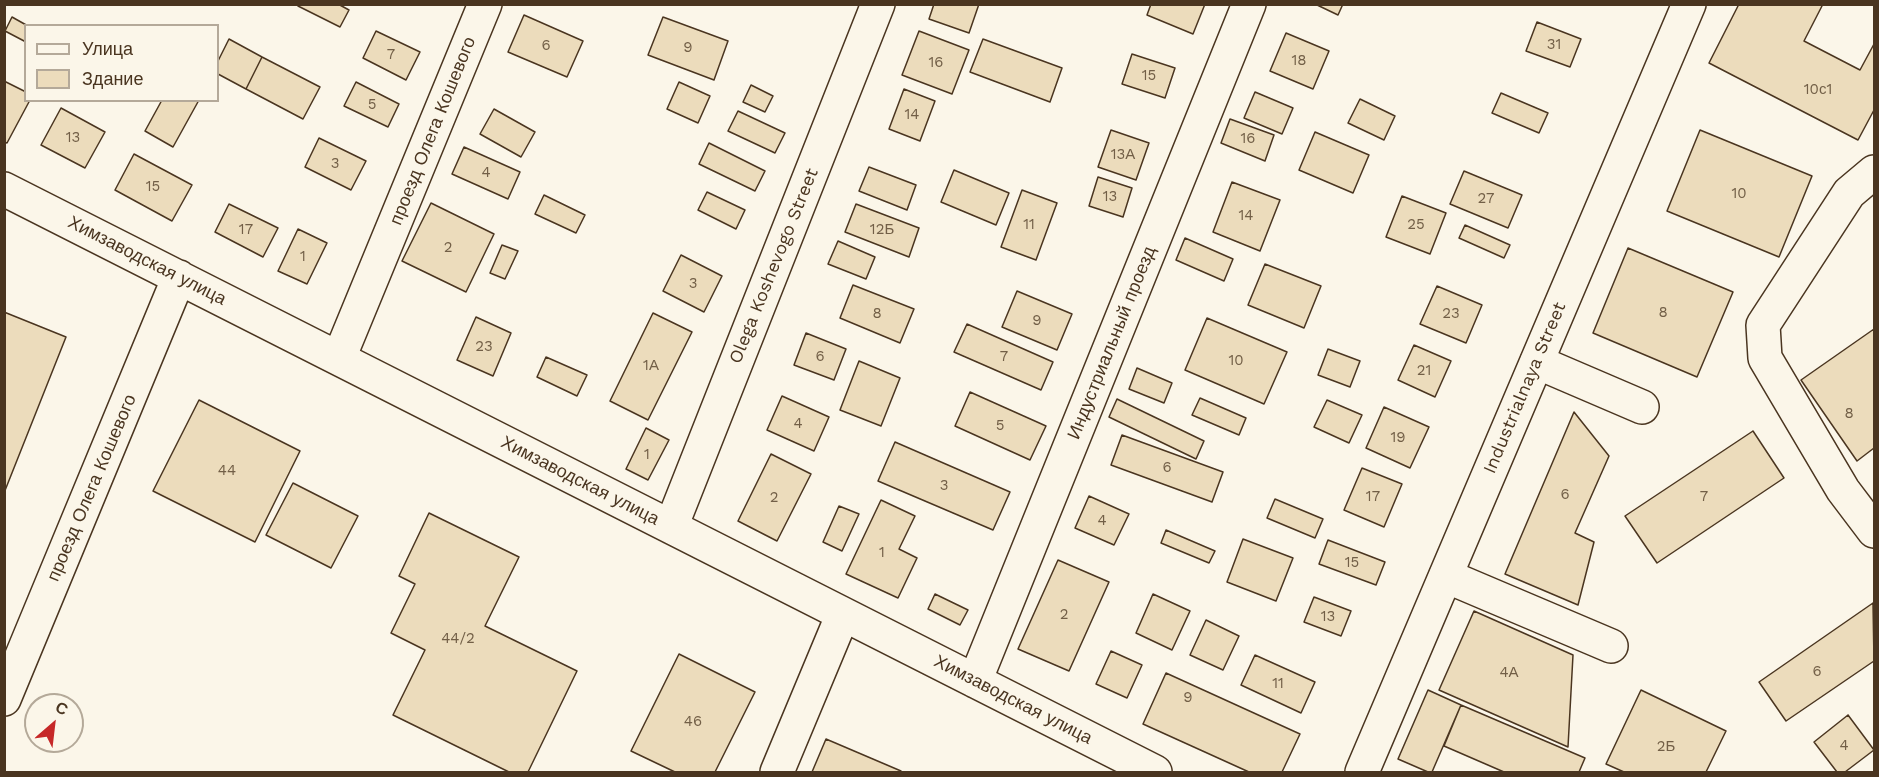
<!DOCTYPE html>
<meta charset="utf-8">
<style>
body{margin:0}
#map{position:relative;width:1879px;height:777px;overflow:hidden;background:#fbf6e9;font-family:"Work Sans",sans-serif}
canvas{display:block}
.frame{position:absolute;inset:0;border:6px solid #4a3520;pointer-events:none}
.legend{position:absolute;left:24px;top:24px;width:195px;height:78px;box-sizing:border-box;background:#fbf6e9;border:2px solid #b4a999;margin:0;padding:8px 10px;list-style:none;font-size:18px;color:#4a3520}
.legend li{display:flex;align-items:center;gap:12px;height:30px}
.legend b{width:30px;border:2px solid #b4a999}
.north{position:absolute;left:24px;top:693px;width:60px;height:60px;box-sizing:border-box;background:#fbf6e9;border:2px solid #b4a999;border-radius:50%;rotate:28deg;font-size:16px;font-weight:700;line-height:24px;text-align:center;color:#4a3520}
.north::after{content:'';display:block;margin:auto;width:21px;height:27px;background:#c62828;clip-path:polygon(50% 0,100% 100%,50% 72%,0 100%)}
</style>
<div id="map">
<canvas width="1879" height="777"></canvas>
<div class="frame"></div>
<ul class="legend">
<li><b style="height:8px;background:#fbf6e9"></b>Улица</li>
<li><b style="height:16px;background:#ecdcbc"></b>Здание</li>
</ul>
<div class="north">С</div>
</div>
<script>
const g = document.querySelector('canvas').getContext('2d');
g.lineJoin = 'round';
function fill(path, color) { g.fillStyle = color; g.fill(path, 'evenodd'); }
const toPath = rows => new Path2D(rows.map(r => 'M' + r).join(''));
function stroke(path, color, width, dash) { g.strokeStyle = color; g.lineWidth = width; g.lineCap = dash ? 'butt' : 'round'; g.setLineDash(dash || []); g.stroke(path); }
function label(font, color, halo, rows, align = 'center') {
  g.font = font + ' "Work Sans",sans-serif'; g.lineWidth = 4.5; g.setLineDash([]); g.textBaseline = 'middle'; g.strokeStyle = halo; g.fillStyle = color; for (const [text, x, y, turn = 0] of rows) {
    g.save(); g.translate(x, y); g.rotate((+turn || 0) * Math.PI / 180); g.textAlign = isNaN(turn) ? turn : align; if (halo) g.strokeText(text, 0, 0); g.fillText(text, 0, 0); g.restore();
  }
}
const building = toPath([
 [298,4,338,4,349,10,340,27,298,6,298,4],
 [934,4,979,4,969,33,929,19,934,4],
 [1151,4,1205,4,1193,34,1147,15,1151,4],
 [1315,4,1343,4,1338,15,1315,4],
 [1739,4,1823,4,1804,41,1860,70,1874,44,1874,110,1858,140,1709,63,1739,4],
 [524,15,583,41,567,77,508,52,524,15],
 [12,17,28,26,26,26,26,42,5,31,12,17],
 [663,17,728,41,714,80,648,55,663,17],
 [1537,22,1581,39,1570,67,1526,51,1537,22],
 [376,31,420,52,406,80,363,58,376,31],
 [919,31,969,50,952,94,902,75,919,31],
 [1286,33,1329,51,1313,89,1270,71,1286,33],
 [229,39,262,57,246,89,218,74,218,61,229,39],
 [983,39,1062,68,1050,102,970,72,983,39],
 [1132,54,1175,68,1165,98,1122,84,1132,54],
 [262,57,320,87,303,119,246,89,262,57],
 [4,81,26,92,26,100,30,100,7,143,4,142,4,81],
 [356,82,399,104,388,127,344,106,356,82],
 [679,82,710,96,698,123,667,109,679,82],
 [751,85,773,96,765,112,743,102,751,85],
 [904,89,935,101,920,141,889,129,904,89],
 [1255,92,1293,108,1282,134,1244,118,1255,92],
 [1501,93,1548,113,1539,133,1492,113,1501,93],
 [1360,99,1395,116,1384,140,1348,123,1360,99],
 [162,100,199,100,173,147,145,131,162,100],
 [61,108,105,132,85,168,41,145,61,108],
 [494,109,535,132,521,157,480,134,494,109],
 [738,111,785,133,775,153,728,131,738,111],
 [1230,119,1274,135,1265,161,1221,143,1230,119],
 [1111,130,1149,143,1136,180,1098,167,1111,130],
 [1700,130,1812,176,1779,257,1667,211,1700,130],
 [1315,132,1369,155,1353,193,1299,170,1315,132],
 [319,138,366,161,351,190,305,167,319,138],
 [709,143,765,171,755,191,699,164,709,143],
 [464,147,520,172,508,199,452,174,464,147],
 [134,154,192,185,172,221,115,190,134,154],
 [869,167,916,185,907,210,859,191,869,167],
 [954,170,1009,193,996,225,941,202,954,170],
 [1464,171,1522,195,1508,228,1450,204,1464,171],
 [1098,177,1132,188,1123,217,1089,206,1098,177],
 [1232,182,1280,200,1260,251,1213,232,1232,182],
 [1022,190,1057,203,1036,260,1001,247,1022,190],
 [707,192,745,210,736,229,698,210,707,192],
 [544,195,585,215,576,233,535,214,544,195],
 [1402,196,1446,213,1430,254,1386,237,1402,196],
 [431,203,494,234,466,292,402,261,431,203],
 [229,204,278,228,263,257,215,232,229,204],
 [856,204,919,228,909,257,845,232,856,204],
 [1465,225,1510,245,1504,258,1459,238,1465,225],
 [298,229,327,243,307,284,278,271,298,229],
 [1185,238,1233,259,1224,281,1176,260,1185,238],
 [838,241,875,257,866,279,828,264,838,241],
 [502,245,518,251,505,279,490,273,502,245],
 [1628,248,1733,292,1697,377,1593,333,1628,248],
 [681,255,722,276,704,312,663,291,681,255],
 [1265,264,1321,286,1304,328,1248,305,1265,264],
 [853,285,914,309,900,343,840,318,853,285],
 [1437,286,1482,305,1466,343,1420,324,1437,286],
 [1017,291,1072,314,1057,350,1002,327,1017,291],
 [4,312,66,337,4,493,4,312],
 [653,313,692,332,648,420,610,401,653,313],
 [476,317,511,333,493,376,457,360,476,317],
 [1207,318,1287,352,1264,404,1185,370,1207,318],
 [967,324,1053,362,1041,390,954,352,967,324],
 [1874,329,1874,448,1857,461,1801,380,1874,329],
 [806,333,846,349,834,380,794,365,806,333],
 [1414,345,1451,361,1435,397,1398,380,1414,345],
 [1328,349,1360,361,1350,387,1318,375,1328,349],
 [546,357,587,375,577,396,537,377,546,357],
 [859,361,900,378,881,426,840,410,859,361],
 [1137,368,1172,383,1164,403,1129,389,1137,368],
 [970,392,1046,426,1030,460,955,426,970,392],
 [782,396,829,417,814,451,767,430,782,396],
 [1200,398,1246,418,1239,435,1192,415,1200,398],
 [1117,399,1204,441,1196,459,1109,417,1117,399],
 [199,400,300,451,255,542,153,491,199,400],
 [1327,400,1362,415,1349,443,1314,427,1327,400],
 [1384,407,1429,427,1410,468,1366,448,1384,407],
 [1574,412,1609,456,1575,533,1594,542,1578,605,1505,574,1574,412],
 [646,428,669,440,648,480,626,469,646,428],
 [1753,431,1784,478,1657,563,1625,516,1753,431],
 [1122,435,1223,472,1212,502,1111,465,1122,435],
 [895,442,1010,492,993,530,878,481,895,442],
 [771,454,811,474,777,541,738,521,771,454],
 [1362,468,1402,484,1384,527,1344,510,1362,468],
 [293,483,358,516,331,568,266,535,293,483],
 [1089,496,1129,514,1114,545,1075,528,1089,496],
 [1275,499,1323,519,1315,538,1267,518,1275,499],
 [881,500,915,516,899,549,917,558,898,598,846,574,881,500],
 [839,506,859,514,842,551,823,542,839,506],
 [429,513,519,557,485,626,577,671,528,772,509,772,393,715,425,650,391,633,415,584,399,576,429,513],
 [1166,530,1215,551,1209,563,1161,543,1166,530],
 [1243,539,1293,558,1276,601,1227,582,1243,539],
 [1328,540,1385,562,1376,585,1319,564,1328,540],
 [1058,560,1109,582,1069,671,1018,649,1058,560],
 [935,594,968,610,960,625,928,609,935,594],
 [1153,594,1190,611,1172,650,1136,633,1153,594],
 [1314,597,1351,611,1341,636,1304,622,1314,597],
 [1873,603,1874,661,1786,721,1759,682,1873,603],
 [1474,611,1573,655,1568,747,1439,690,1474,611],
 [1206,620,1239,636,1223,670,1190,655,1206,620],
 [1111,651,1142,665,1127,698,1096,684,1111,651],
 [679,654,755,692,715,772,675,772,631,751,679,654],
 [1255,655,1315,682,1301,713,1241,685,1255,655],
 [1166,673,1300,734,1282,772,1249,772,1143,724,1166,673],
 [1428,690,1461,705,1432,772,1428,772,1398,759,1428,690],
 [1641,690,1726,731,1706,772,1624,772,1606,764,1641,690],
 [1461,705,1585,758,1579,772,1504,772,1444,746,1461,705],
 [1848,715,1874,750,1845,772,1837,772,1814,742,1848,715],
 [826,739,901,771,900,772,812,772,826,739]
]);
const minor = toPath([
 [1874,172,1849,193,1763,325,1765,358,1843,490,1874,531],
 [4,189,1155,772],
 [339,358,485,4],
 [1537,362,1642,407],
 [671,527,878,4],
 [1446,576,1611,646],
 [975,681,1249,4],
 [4,699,179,277],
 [777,772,843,614]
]);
const major = toPath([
 [1362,772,1689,4]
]);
const numberNames = [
 ["31",1554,45],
 ["6",546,46],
 ["9",688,48],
 ["7",391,55],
 ["18",1299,61],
 ["16",936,63],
 ["15",1149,76],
 ["10с1",1818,90],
 ["5",372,105],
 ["14",912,115],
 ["13",73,138],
 ["16",1248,139],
 ["13А",1123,155],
 ["3",335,164],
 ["4",486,173],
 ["15",153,187],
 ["10",1739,194],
 ["13",1110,197],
 ["27",1486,199],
 ["14",1246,216],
 ["11",1029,225],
 ["25",1416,225],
 ["17",246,230],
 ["12Б",882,230],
 ["2",448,248],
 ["1",303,257],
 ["3",693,284],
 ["8",1663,313],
 ["8",877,314],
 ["23",1451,314],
 ["9",1037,321],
 ["23",484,347],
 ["6",820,357],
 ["7",1004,357],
 ["10",1236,361],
 ["1А",651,366],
 ["21",1424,371],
 ["8",1849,414],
 ["4",798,424],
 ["5",1000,426],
 ["19",1398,438],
 ["1",647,455],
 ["6",1167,468],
 ["44",227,471],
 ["3",944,486],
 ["6",1565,495],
 ["17",1373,497],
 ["7",1704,497],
 ["2",774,498],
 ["4",1102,521],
 ["1",882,553],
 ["15",1352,563],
 ["2",1064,615],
 ["13",1328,617],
 ["44/2",458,639],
 ["6",1817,672],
 ["4А",1509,673],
 ["11",1278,684],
 ["9",1188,698],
 ["46",693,722],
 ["4",1844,746],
 ["2Б",1666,747]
];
const streetNames = [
 ["проезд Олега Кошевого",433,131,-68],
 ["Химзаводская улица",147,261,27],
 ["Olega Koshevogo Street",774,266,-68],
 ["Индустриальный проезд",1112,343,-68],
 ["Industrialnaya Street",1525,388,-67],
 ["Химзаводская улица",580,481,27],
 ["проезд Олега Кошевого",92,488,-67],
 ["Химзаводская улица",1013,700,27]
];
fill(building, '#ecdcbc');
stroke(building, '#4a3520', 1.5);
stroke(minor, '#4a3520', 36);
stroke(major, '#4a3520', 36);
stroke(minor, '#fbf6e9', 33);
stroke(major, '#fbf6e9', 33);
label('15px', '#725f47', null, numberNames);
label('18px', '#4a3520', '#fbf6e9', streetNames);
</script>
